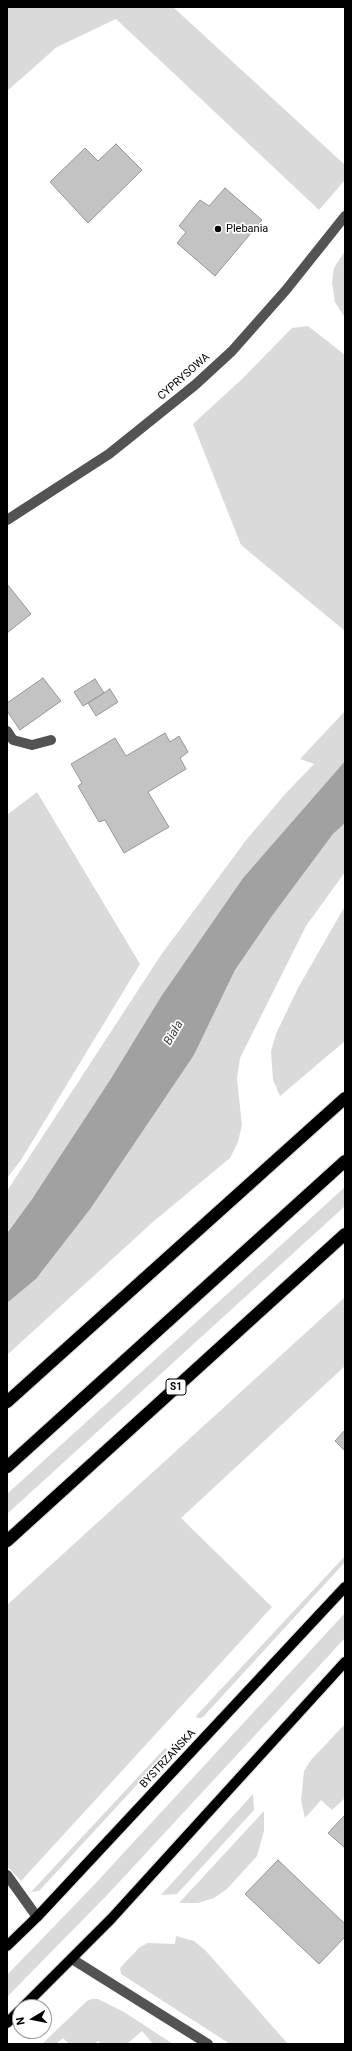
<!DOCTYPE html>
<meta charset="utf-8">
<style>
body{margin:0}
#map{position:relative;width:352px;height:2051px;overflow:hidden;background:#fff;font-family:Roboto,sans-serif}
canvas{display:block}
.frame{position:absolute;inset:0;border:8px solid #000;pointer-events:none}
.north{position:absolute;left:12px;top:1999px;width:40px;height:40px;box-sizing:border-box;background:#fff;border:1px solid #999;border-radius:50%;rotate:260deg;font-size:11px;font-weight:700;line-height:16px;text-align:center;color:#000}
.north::after{content:'';display:block;margin:auto;width:14px;height:18px;background:#000;clip-path:polygon(50% 0,100% 100%,50% 72%,0 100%)}
</style>
<div id="map">
<canvas width="352" height="2051"></canvas>
<div class="frame"></div>
<div class="north">N</div>
</div>
<script>
const g = document.querySelector('canvas').getContext('2d');
g.lineJoin = 'round';
function fill(path, color) { g.fillStyle = color; g.fill(path, 'evenodd'); }
const toPath = rows => new Path2D(rows.map(r => 'M' + r).join(''));
function stroke(path, color, width, dash) { g.strokeStyle = color; g.lineWidth = width; g.lineCap = dash ? 'butt' : 'round'; g.setLineDash(dash || []); g.stroke(path); }
function label(font, color, halo, rows, align = 'center') {
  g.font = font + ' Roboto,sans-serif'; g.lineWidth = 3.5; g.setLineDash([]); g.textBaseline = 'middle'; g.strokeStyle = halo; g.fillStyle = color; for (const [text, x, y, turn = 0] of rows) {
    g.save(); g.translate(x, y); g.rotate((+turn || 0) * Math.PI / 180); g.textAlign = isNaN(turn) ? turn : align; if (halo) g.strokeText(text, 0, 0); g.fillText(text, 0, 0); g.restore();
  }
}
const green = toPath([
 [7,7,173,7,345,165,345,180,319,210,116,19,57,47,7,91],
 [345,251,345,318,335,302,332,283,334,268],
 [308,326,345,355,345,631,241,545,193,424,242,379,292,328],
 [345,711,345,761,243,878,162,995,110,1080,32,1199,7,1232,7,1191,161,955,247,839,286,793,314,764,300,759],
 [37,792,140,964,21,1160,7,1178,7,815],
 [345,823,345,872,306,926,240,1058,237,1079,242,1125,238,1142,230,1158,154,1221,7,1355,7,1303,36,1279,91,1208,194,1055,235,970,272,916,333,834],
 [345,906,345,1041,280,1096,273,1080,271,1051,276,1034,298,988],
 [345,1187,345,1206,7,1514,7,1494],
 [345,1297,345,1366,181,1518,272,1607,21,1881,7,1866,7,1605],
 [345,1556,345,1562,204,1716,201,1718,197,1718,196,1716],
 [345,1613,345,1638,109,1893,7,1997,7,1975,94,1885],
 [345,1724,345,1798,332,1810,321,1800,305,1818,301,1800,304,1771,311,1760],
 [165,1748,169,1750,39,1891,31,1892],
 [253,1794,254,1810,177,1894,161,1895],
 [264,1811,264,1831,257,1856,227,1889,214,1898,198,1903,179,1903],
 [176,1936,194,1941,206,1951,288,2044,230,2044,121,1974,120,1968,140,1947,148,1943,175,1944],
 [92,1999,98,1999,124,2012,173,2044,153,2044,142,2031,127,2044,101,2044,98,2041,94,2044,69,2044,63,2038,56,2044,42,2044,87,2001]
]);
const water = toPath([
 [345,761,345,823,333,834,272,916,235,970,194,1055,91,1208,36,1279,7,1303,7,1233,32,1199,110,1080,162,995,243,878]
]);
const building = toPath([
 [116,144,142,170,88,223,50,182,85,148,98,161,116,144],
 [225,188,262,220,215,276,177,243,186,232,179,226,200,200,209,206,225,188],
 [7,584,31,614,7,633,7,584],
 [43,678,61,701,20,730,7,711,7,703,43,678],
 [95,679,104,693,83,706,74,692,95,679],
 [110,689,118,702,96,716,88,703,110,689],
 [165,733,170,742,179,736,188,752,180,758,186,769,148,792,169,827,124,853,105,820,99,822,78,786,82,783,71,764,115,738,126,756,165,733],
 [345,1430,345,1451,335,1441,345,1430],
 [345,1815,345,1848,328,1833,345,1815],
 [278,1860,345,1924,345,1937,319,1964,245,1894,278,1860]
]);
const minor = toPath([
 [7,520,109,454,195,385,232,351,286,290,345,216],
 [7,731,13,740,32,745,51,740],
 [7,1875,37,1917],
 [72,1959,208,2044]
]);
const major = toPath([
 [7,1946,37,1917,345,1587],
 [23,2007,111,1919,345,1662],
 [7,2023,20,2010]
]);
const highway = toPath([
 [7,1402,345,1098],
 [7,1467,345,1161],
 [7,1541,345,1234]
]);
const markers = [
 [218,229,4,"#000"]
];
const shields = [
 [176,1387,20]
];
const shieldNames = [
 ["S1",176,1387]
];
const poiNames = [
 ["Plebania",226,229]
];
const streetNames = [
 ["CYPRYSOWA",184,377,-41],
 ["BYSTRZAŃSKA",168,1759,-47]
];
const waterNames = [
 ["Biała",174,1033,-60]
];
fill(green, '#dadada');
fill(water, '#a1a1a1');
fill(building, '#c3c3c3');
stroke(building, '#979797', 1);
stroke(major, '#dbdbdb', 12);
stroke(highway, '#dbdbdb', 14);
stroke(minor, '#535353', 10);
stroke(major, '#000', 10);
stroke(highway, '#000', 12);
for (const [x, y, r, color] of markers) { const dot = new Path2D(); dot.arc(x, y, r, 0, 2 * Math.PI); g.fillStyle = color; g.fill(dot); stroke(dot, '#fff', 1.5); }
for (const [x, y, w] of shields) { const box = new Path2D(); box.roundRect(x - w / 2, y - 8, w, 16, 3); g.fillStyle = '#fff'; g.fill(box); stroke(box, '#000', 1); }
label('bold 10px', '#000', null, shieldNames);
label('11px', '#000', '#fff', poiNames, 'left');
label('11px', '#000', '#fff', streetNames);
label('italic 12px', '#424242', '#fff', waterNames);
</script>
